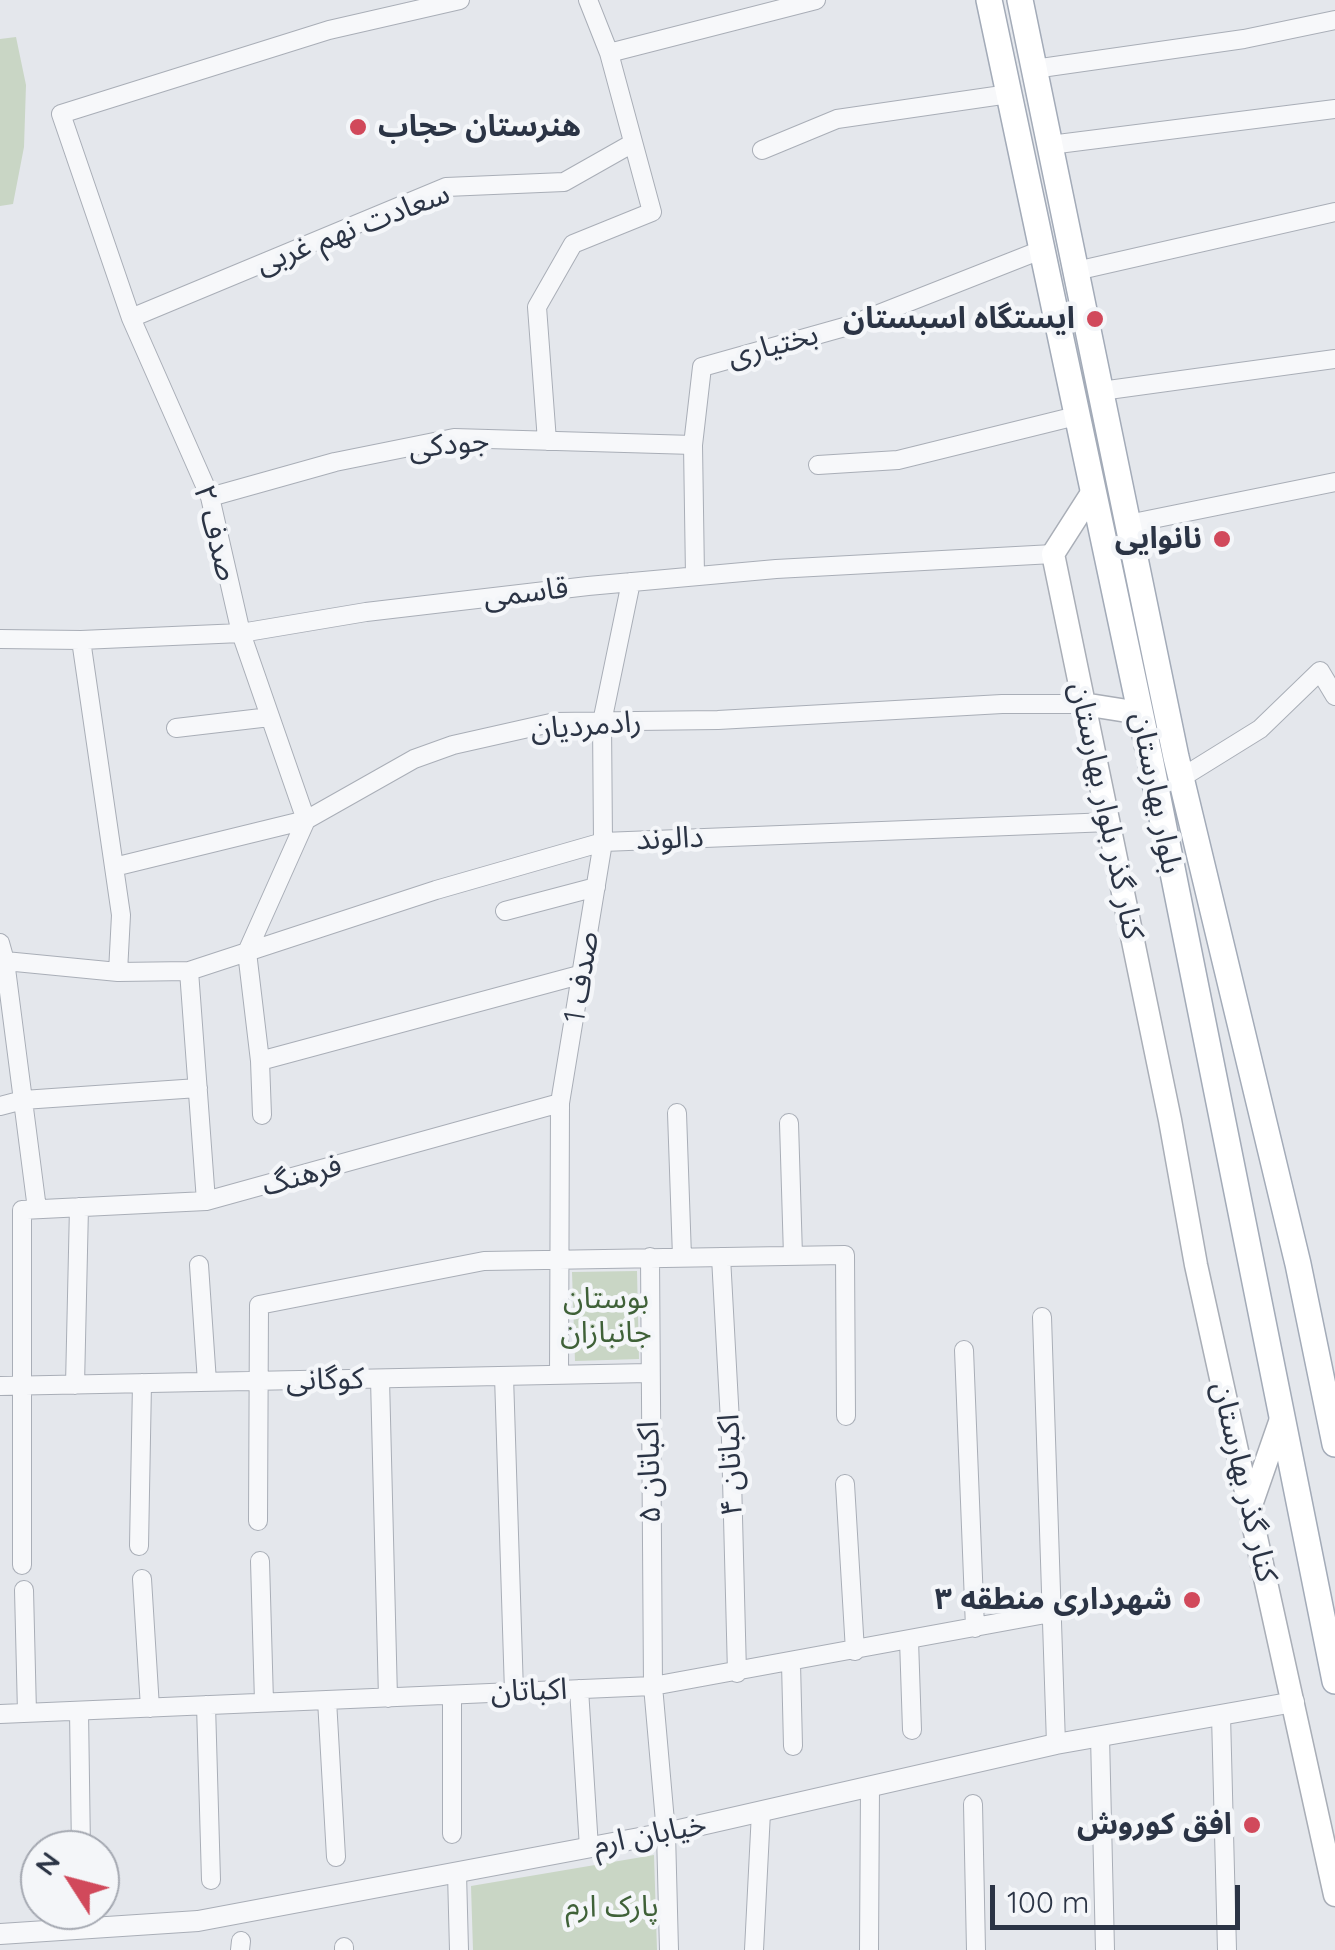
<!DOCTYPE html>
<meta charset="utf-8">
<style>
body{margin:0}
#map{position:relative;width:1335px;height:1950px;overflow:hidden;background:#e4e7ec;font-family:Quicksand,sans-serif}
canvas{display:block}
.north{position:absolute;left:20px;top:1830px;width:100px;height:100px;box-sizing:border-box;background:#f4f6f9;border:2px solid #a4a8b1;border-radius:50%;rotate:306deg;font-size:28px;font-weight:700;line-height:40px;text-align:center;color:#2b3445}
.north::after{content:'';display:block;margin:auto;width:35px;height:45px;background:#d1495b;clip-path:polygon(50% 0,100% 100%,50% 72%,0 100%)}
.scale{position:absolute;left:990px;top:1885px;width:250px;height:45px;box-sizing:border-box;border:5px solid #2b3445;border-top:0;padding-left:12px;font-size:30px;line-height:35px;white-space:nowrap;color:#2b3445;-webkit-text-stroke:8px #f4f6f9;paint-order:stroke}
</style>
<div id="map">
<canvas width="1335" height="1950"></canvas>
<div class="north">N</div>
<div class="scale">100 m</div>
</div>
<script>
const g = document.querySelector('canvas').getContext('2d');
g.lineJoin = 'round';
function fill(path, color) { g.fillStyle = color; g.fill(path, 'evenodd'); }
const toPath = rows => new Path2D(rows.map(r => 'M' + r).join(''));
function stroke(path, color, width, dash) { g.strokeStyle = color; g.lineWidth = width; g.lineCap = dash ? 'butt' : 'round'; g.setLineDash(dash || []); g.stroke(path); }
function label(font, color, halo, rows, align = 'center') {
  g.font = font + ' Quicksand,"Noto Sans Arabic",sans-serif'; g.lineWidth = 9; g.setLineDash([]); g.textBaseline = 'middle'; g.strokeStyle = halo; g.fillStyle = color; for (const [text, x, y, turn = 0] of rows) {
    g.save(); g.translate(x, y); g.rotate((+turn || 0) * Math.PI / 180); g.textAlign = isNaN(turn) ? turn : align; if (halo) g.strokeText(text, 0, 0); g.fillText(text, 0, 0); g.restore();
  }
}
const green = toPath([
 [16,37,26,85,24,147,13,204,0,206,0,39],
 [637,1271,639,1359,575,1361,572,1272],
 [654,1855,657,1950,473,1950,471,1886]
]);
const minor = toPath([
 [609,53,816,0],
 [1034,69,1244,39,1335,20],
 [1050,145,1335,109],
 [762,150,837,119,1009,94],
 [1076,271,1335,212],
 [131,318,446,187,564,182,633,143],
 [1101,391,1335,359],
 [547,441,537,307,573,244,652,212,609,53,588,0],
 [818,465,898,460,1076,416],
 [210,497,335,462,454,438,693,445],
 [1128,524,1335,482],
 [695,576,693,445,702,367,848,326,1041,250],
 [0,639,81,640,241,633,366,612,588,586,776,569,1053,554],
 [81,640,121,915,118,972],
 [176,728,270,717],
 [1181,778,1260,729,1320,671,1335,696],
 [114,867,306,820,414,759,453,745,555,722,718,720,1002,704,1083,704],
 [505,911,596,887],
 [0,943,5,961,37,1209],
 [247,952,306,820,241,633,210,497,131,318,61,114,329,30,460,0],
 [247,952,260,1061,262,1115],
 [0,964,5,961,118,972,189,971,436,890,603,842,1110,822],
 [189,971,206,1201],
 [260,1061,583,974],
 [0,1106,23,1100,198,1088],
 [677,1113,682,1257],
 [789,1123,793,1256],
 [650,1257,653,1686,666,1833,669,1950],
 [721,1257,731,1440,737,1673],
 [199,1265,207,1382],
 [1042,1317,1056,1744],
 [964,1350,975,1628],
 [559,1375,560,1103,603,842,602,722,631,582],
 [504,1376,514,1692],
 [380,1379,388,1698],
 [75,1385,79,1207],
 [0,1386,649,1373],
 [845,1484,855,1651],
 [258,1521,259,1305,484,1261,845,1255,846,1416],
 [139,1546,142,1383],
 [260,1561,264,1702],
 [22,1565,22,1210,206,1201,560,1103],
 [142,1579,150,1708],
 [24,1590,27,1713],
 [909,1640,912,1730],
 [791,1663,793,1746],
 [579,1689,589,1848],
 [452,1695,452,1834],
 [327,1700,336,1857],
 [206,1705,211,1880],
 [79,1711,81,1850],
 [0,1714,653,1686,1051,1613],
 [1221,1715,1227,1950],
 [1100,1736,1105,1950],
 [973,1804,976,1950],
 [457,1873,459,1950],
 [344,1947,344,1950],
 [240,1950,241,1941],
 [754,1950,761,1812],
 [869,1950,870,1787]
]);
const tertiary = toPath([
 [0,1934,198,1921,666,1833,1056,1744,1294,1702]
]);
const secondary = toPath([
 [1092,493,1053,554,1170,1120,1196,1265,1335,1895],
 [1083,704,1140,713],
 [1250,1508,1281,1419]
]);
const primary = toPath([
 [989,0,1150,758,1335,1681],
 [1020,0,1176,757,1298,1264,1335,1444]
]);
const markers = [
 [358,127,10,"#d1495b"],
 [1095,319,10,"#d1495b"],
 [1222,539,10,"#d1495b"],
 [1192,1600,10,"#d1495b"],
 [1252,1825,10,"#d1495b"]
];
const poiNames = [
 ["هنرستان حجاب",378,127,"left"],
 ["ایستگاه اسبستان",1075,319],
 ["نانوایی",1202,539],
 ["شهرداری منطقه ۳",1172,1600],
 ["افق کوروش",1232,1825]
];
const streetNames = [
 ["سعادت نهم غربی",353,229,-21],
 ["بختیاری",773,346,-15],
 ["جودکی",449,445,-6],
 ["صدف ۲",215,533,75],
 ["قاسمی",526,593,-7],
 ["رادمردیان",586,726,-4],
 ["بلوار بهارستان",1156,793,79],
 ["کنار گذر بلوار بهارستان",1106,811,78],
 ["دالوند",670,839,-2],
 ["صدف 1",582,977,-81],
 ["فرهنگ",302,1176,-16],
 ["کوگانی",325,1380,-1],
 ["اکباتان ۴",731,1465,-92],
 ["اکباتان ۵",650,1472,-91],
 ["کنار گذر بهارستان",1244,1482,77],
 ["اکباتان",529,1691,-2],
 ["خیابان ارم",650,1835,-11]
];
const parkNames = [
 ["بوستان",606,1299],
 ["جانبازان",606,1333],
 ["پارک ارم",612,1907]
];
fill(green, '#c9d6c5');
stroke(minor, '#a9aeb7', 20);
stroke(tertiary, '#a9aeb7', 22);
stroke(secondary, '#a9aeb7', 25);
stroke(primary, '#a3abb8', 28);
stroke(minor, '#f7f8fa', 18);
stroke(tertiary, '#f7f8fa', 20);
stroke(secondary, '#fff', 22);
stroke(primary, '#fff', 25);
for (const [x, y, r, color] of markers) { const dot = new Path2D(); dot.arc(x, y, r, 0, 2 * Math.PI); g.fillStyle = color; g.fill(dot); stroke(dot, '#f4f6f9', 4); }
label('bold 30px', '#2b3445', '#f4f6f9', poiNames, 'right');
label('30px', '#2b3445', '#f4f6f9', streetNames);
label('30px', '#3f6138', '#f4f6f9', parkNames);
</script>
